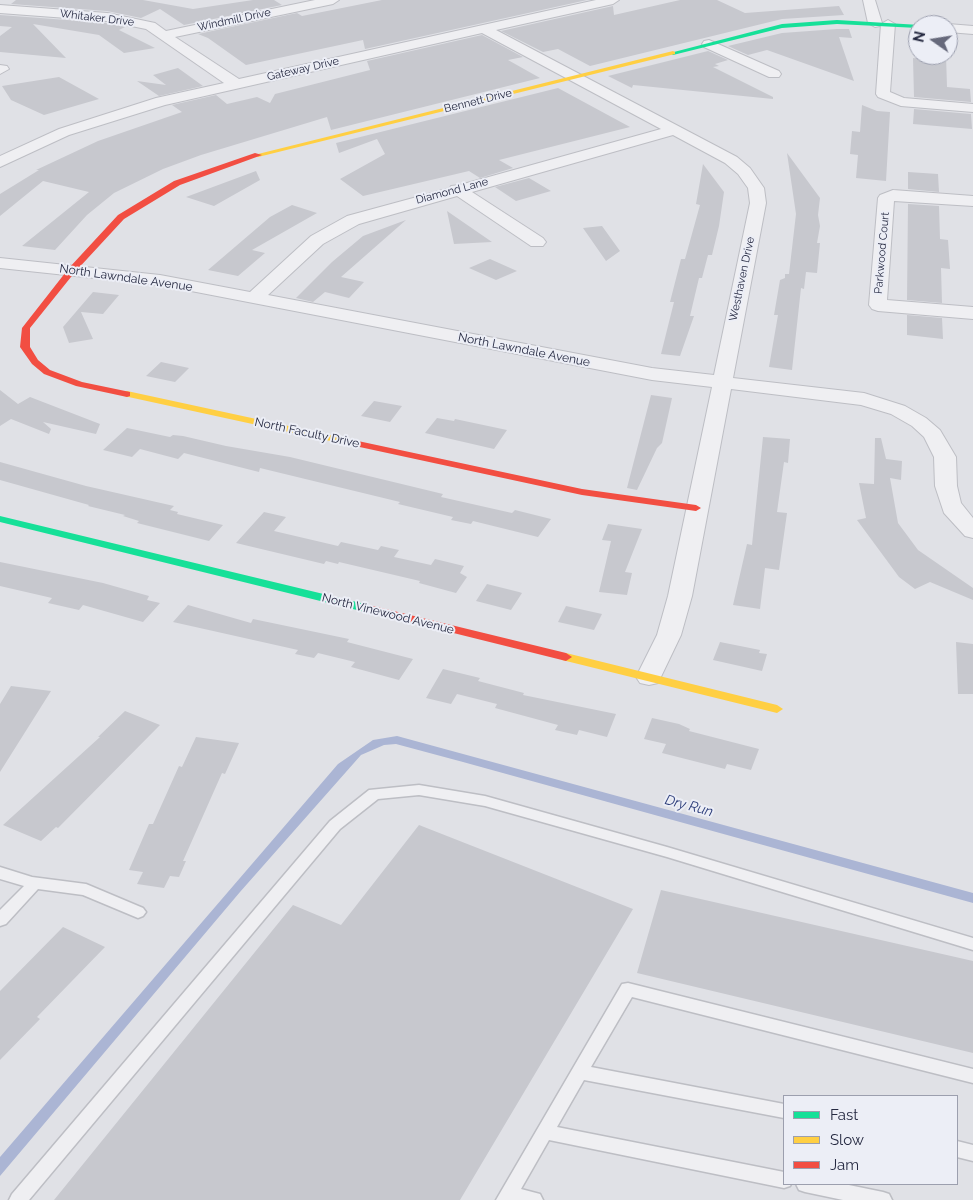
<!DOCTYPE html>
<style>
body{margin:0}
#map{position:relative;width:973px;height:1200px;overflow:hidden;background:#e0e1e6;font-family:Raleway,sans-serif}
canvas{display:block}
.legend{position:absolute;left:783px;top:1095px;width:175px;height:90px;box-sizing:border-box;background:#eceef6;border:1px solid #9c9fae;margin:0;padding:6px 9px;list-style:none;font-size:15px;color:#252941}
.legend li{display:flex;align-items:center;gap:10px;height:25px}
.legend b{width:25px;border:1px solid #9c9fae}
.north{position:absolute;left:908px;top:15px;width:50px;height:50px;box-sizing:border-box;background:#eceef6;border:1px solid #9c9fae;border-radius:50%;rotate:283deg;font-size:14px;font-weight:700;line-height:20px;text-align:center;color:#252941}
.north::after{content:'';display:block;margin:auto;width:18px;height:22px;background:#66697b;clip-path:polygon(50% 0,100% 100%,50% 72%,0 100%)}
</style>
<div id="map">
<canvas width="973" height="1200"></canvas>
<ul class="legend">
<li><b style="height:6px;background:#16e098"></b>Fast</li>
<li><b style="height:6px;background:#ffcf43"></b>Slow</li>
<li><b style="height:6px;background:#f24e42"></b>Jam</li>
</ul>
<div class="north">N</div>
</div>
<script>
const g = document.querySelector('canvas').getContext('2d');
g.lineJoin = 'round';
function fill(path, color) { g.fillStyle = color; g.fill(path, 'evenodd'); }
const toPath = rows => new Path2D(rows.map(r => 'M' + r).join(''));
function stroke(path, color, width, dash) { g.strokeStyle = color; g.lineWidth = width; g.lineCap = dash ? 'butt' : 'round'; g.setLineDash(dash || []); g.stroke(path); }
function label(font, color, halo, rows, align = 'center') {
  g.font = font + ' Raleway,sans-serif'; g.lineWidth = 4; g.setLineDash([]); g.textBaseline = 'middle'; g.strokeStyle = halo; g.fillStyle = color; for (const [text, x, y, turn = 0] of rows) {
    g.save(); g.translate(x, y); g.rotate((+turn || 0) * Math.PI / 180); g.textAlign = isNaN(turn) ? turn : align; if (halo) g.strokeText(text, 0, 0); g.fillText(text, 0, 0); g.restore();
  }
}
const water = toPath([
 [397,736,973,893,973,903,463,762,396,744,384,745,361,755,240,892,0,1176,0,1157,338,764,373,740]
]);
const building = toPath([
 [16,0,143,0,193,9,253,0,274,0,282,5,184,25,160,9,141,18,107,11,11,4],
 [382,0,587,0,365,49,363,40,246,65,208,38,198,34,297,13,302,16],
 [680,0,717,0,745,13,839,6,844,15,782,19,590,66,558,49,543,52,501,31,613,6,614,15],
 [0,15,107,23,125,27,119,30,155,48,124,53,99,35,33,24,66,58,0,52,0,36,12,27,0,26],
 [837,29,849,29,852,38,839,37,854,81,767,50,748,55,728,46,782,33],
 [482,35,523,57,508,60,540,78,331,130,327,117,201,155,163,169,114,193,87,215,55,250,22,246,89,192,43,181,0,216,0,194,39,170,36,170,98,141,182,112,172,105,216,95,227,104,257,97,270,103,275,94,370,70,367,61],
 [708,51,728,60,715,64,719,66,713,67,773,97,773,99,633,85,632,88,608,76],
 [920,55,946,55,947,87,970,89,971,102,914,97,913,58,920,59],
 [178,68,203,86,159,96,137,81,166,85,153,75],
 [59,77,99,99,44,115,11,100,2,86],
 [558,88,630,127,499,160,513,168,480,178,469,171,363,196,340,179,385,154,377,139,339,153,336,143],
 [862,105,877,111,890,112,886,181,856,178,858,155,850,154,852,131,860,132],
 [914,109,971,114,972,129,913,124],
 [787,153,820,198,818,215,820,226,817,243,820,243,817,273,806,272,804,289,801,288,792,370,769,367,778,315,774,315,780,280,785,278,785,274,789,274,796,214],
 [703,164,724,192,719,226,712,255,708,255,702,278,699,278,690,316,694,316,680,356,661,354,674,302,670,302,681,259,685,259,700,205,696,204],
 [256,171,260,180,214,206,186,197],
 [908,172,938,174,939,192,908,189],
 [529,178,551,191,516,201,495,187],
 [908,204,939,206,940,239,948,240,950,269,941,268,942,303,907,300],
 [292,205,317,213,252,250,265,253,238,276,208,270,270,217],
 [447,211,492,242,454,244],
 [406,220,341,277,364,282,349,298,325,292,313,302,296,298,332,262,363,236],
 [602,226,620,251,606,261,583,228],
 [490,259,517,271,496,280,469,268],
 [93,292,119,295,103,314,81,312,93,339,69,343,63,327],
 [907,315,942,318,943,339,907,335],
 [161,362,189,368,175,382,146,376],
 [0,390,18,404,30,397,100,424,96,434,43,422,51,429,49,434,11,419,0,426],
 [651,395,672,398,662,443,657,448,637,490,627,488],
 [374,401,402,406,390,422,361,416],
 [437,418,454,421,455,419,507,430,494,449,425,433],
 [127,428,170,437,173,435,183,436,226,446,290,457,443,494,441,497,512,513,515,510,551,519,538,537,473,521,471,524,451,520,453,517,398,504,400,502,260,468,259,472,184,453,178,459,140,449,132,457,103,450],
 [763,437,790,439,788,463,784,462,777,512,787,513,779,570,765,568,760,609,733,605,747,544,752,545],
 [875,438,881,438,886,459,902,461,901,480,890,478,898,523,918,550,973,588,973,600,930,582,915,589,899,577,857,520,866,518,859,483,874,484],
 [0,462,86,486,174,506,170,510,178,512,177,514,223,525,209,541,137,523,139,521,123,516,125,515,88,506,89,505,0,480],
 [264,512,286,517,274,531,338,546,341,542,378,550,381,546,399,550,394,557,431,565,435,559,464,566,460,573,467,577,456,593,419,583,420,581,339,562,338,564,326,561,324,564,236,543],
 [608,524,642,529,625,572,632,573,627,595,599,592,611,541,602,540],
 [0,562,103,583,149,596,147,600,160,603,143,622,83,605,79,610,48,603,52,598,0,586],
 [487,584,519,592,522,593,511,610,476,601],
 [188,605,251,623,253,619,349,639,347,642,413,659,399,680,351,667,355,662,318,653,314,658,295,654,298,650,173,622],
 [566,606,602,614,594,630,558,622],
 [720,642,760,650,759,653,767,654,762,671,713,660],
 [956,642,973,644,973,694,958,694],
 [443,669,480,678,478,681,524,693,523,695,616,714,607,737,579,730,577,735,555,730,558,725,495,708,497,704,457,694,451,704,426,698],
 [11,686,51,691,0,772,0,704],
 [125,711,160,725,58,828,56,827,41,841,3,825,100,737,98,737],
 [652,718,679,724,690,729,689,731,759,749,751,770,727,764,725,769,662,753,666,744,644,739],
 [196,737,239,743,225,774,222,773,183,861,186,861,179,877,170,876,164,888,137,884,143,872,129,870,149,824,153,824,179,766,182,767],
 [419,825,633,909,460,1200,54,1200,293,905,341,925],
 [661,890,973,961,973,1053,637,973],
 [63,927,105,947,37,1017,40,1019,0,1060,0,991]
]);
const lane = toPath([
 [419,785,485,796,667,847,973,938,973,950,667,857,485,806,419,795,378,799,340,829,29,1200,9,1200,12,1194,330,821,369,790,419,785],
 [0,867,32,877,86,884,143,908,146,912,143,916,138,918,83,895,38,889,6,924,0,926,0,910,24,886,0,879,0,867],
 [628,983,973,1069,973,1083,632,997,591,1067,784,1104,784,1118,584,1080,557,1127,784,1172,784,1184,791,1184,790,1186,784,1188,549,1140,521,1189,540,1194,543,1200,496,1200,622,984,628,983],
 [957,1141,973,1145,973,1161,957,1157,957,1141],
 [796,1184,844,1184,883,1192,889,1194,892,1200,843,1200,805,1192,799,1190,796,1184]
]);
const street = toPath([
 [315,0,339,0,333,4,175,37,239,79,596,0,619,0,613,4,496,30,737,157,750,168,764,188,766,203,733,378,864,393,905,406,926,418,940,430,956,457,957,486,961,503,973,518,973,538,965,536,944,513,935,486,934,457,924,437,912,426,891,414,861,405,731,389,692,596,681,635,658,683,649,685,640,683,636,677,657,635,668,596,712,387,652,380,160,285,0,268,0,258,160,275,250,292,311,236,347,216,450,188,451,186,460,185,661,129,482,33,165,105,69,135,0,167,0,156,59,129,156,98,224,83,146,29,107,21,0,13,0,5,107,13,155,23,166,31,315,0],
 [673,135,725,163,738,174,748,188,750,203,714,375,652,368,268,295,323,244,359,224,457,196,531,246,543,246,546,242,543,238,472,192,673,135],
 [863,0,875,0,882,23,880,26,875,27,868,23,863,0],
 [888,20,895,24,890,92,904,98,973,104,973,112,901,106,878,97,876,94,881,24,888,20],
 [948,24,973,26,973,34,948,32,948,25,944,25,948,24],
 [709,40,779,71,781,74,779,77,769,77,704,47,702,44,704,41,709,40],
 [0,65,7,66,9,69,0,74,0,65],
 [893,190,973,196,973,206,894,201,887,300,973,307,973,319,878,311,872,309,869,305,878,198,880,195,893,190]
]);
const fast = toPath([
 [837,20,920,25,918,25,918,28,837,24,782,28,673,55,670,53,782,24,837,20],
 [0,516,365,604,371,608,365,612,0,522,0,516]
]);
const slow = toPath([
 [673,51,675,52,675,54,258,157,254,155,673,51],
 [127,391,358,441,363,444,358,447,124,396,124,392,127,391],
 [566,653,777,705,783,709,777,713,562,660,560,657,566,653]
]);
const jam = toPath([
 [255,153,262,155,180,185,124,219,75,272,30,328,30,347,38,360,50,370,82,382,130,392,130,396,127,397,76,386,44,374,32,364,20,347,22,328,69,268,118,215,174,181,255,153],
 [358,441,582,489,696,505,701,508,696,511,582,495,355,446,353,444,355,442,358,441],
 [365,604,566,653,572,657,566,661,361,610,359,608,365,604]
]);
const farStreetnames = [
 ["Whitaker Drive",97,18,7],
 ["Windmill Drive",234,20,-12],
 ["Gateway Drive",303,69,-13],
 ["Bennett Drive",478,101,-14],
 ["Diamond Lane",452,191,-15],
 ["Parkwood Court",882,253,-85],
 ["Westhaven Drive",742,279,-78]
];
const streetNames = [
 ["North Lawndale Avenue",126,278,8],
 ["North Lawndale Avenue",524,350,11],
 ["North Faculty Drive",307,433,12],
 ["North Vinewood Avenue",388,614,14]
];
const waterNames = [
 ["Dry Run",689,806,15]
];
fill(water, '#abb5d4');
fill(building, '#c7c8ce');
stroke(lane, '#bdbec4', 3);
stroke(street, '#bdbec4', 2);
fill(lane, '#efeff2');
fill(street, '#efeff2');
fill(fast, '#16e098');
fill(slow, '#ffcf43');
fill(jam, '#f24e42');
label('11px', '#252941', '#eceef6', farStreetnames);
label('12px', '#252941', '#eceef6', streetNames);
label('italic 14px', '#2b3c79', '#eceef6', waterNames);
</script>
